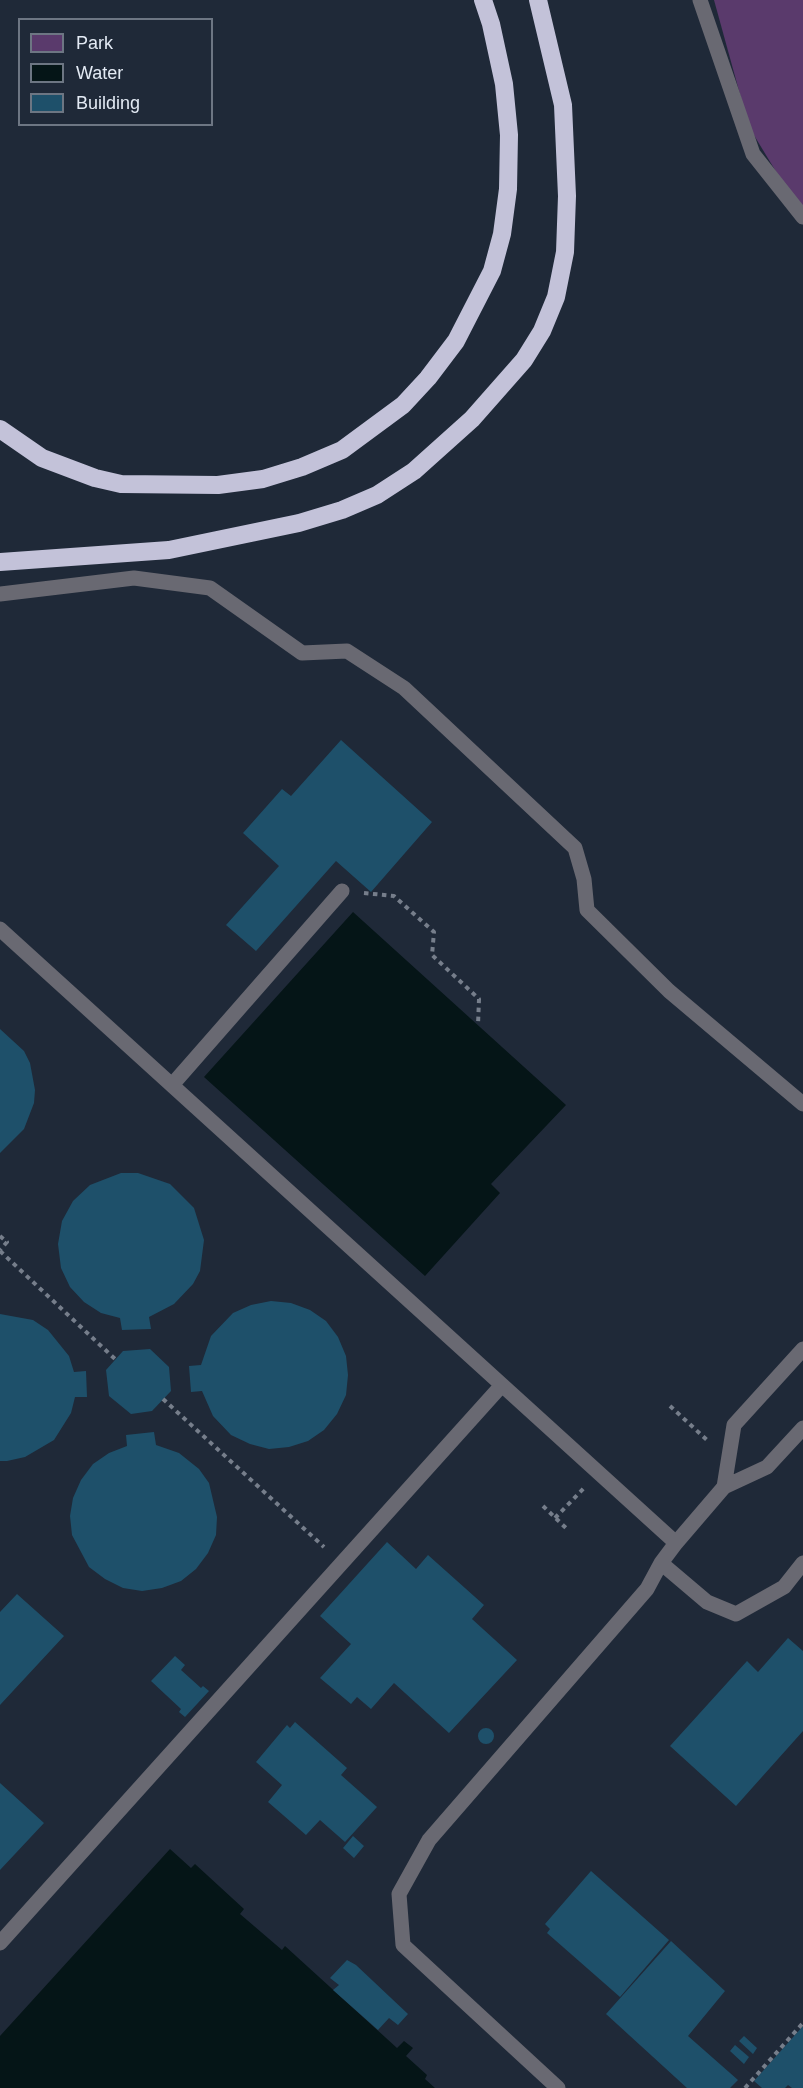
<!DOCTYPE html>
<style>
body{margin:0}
#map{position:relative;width:803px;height:2088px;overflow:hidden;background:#1f2938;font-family:Arial,sans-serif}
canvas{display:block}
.legend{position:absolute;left:18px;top:18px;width:195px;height:108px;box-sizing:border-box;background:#1f2938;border:2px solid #6d7683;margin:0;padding:8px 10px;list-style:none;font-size:18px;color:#e3eaf4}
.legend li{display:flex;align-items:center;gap:12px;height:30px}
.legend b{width:30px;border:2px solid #6d7683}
</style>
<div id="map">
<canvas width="803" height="2088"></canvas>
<ul class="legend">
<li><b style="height:16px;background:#5a3a6c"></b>Park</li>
<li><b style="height:16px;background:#051517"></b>Water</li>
<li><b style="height:16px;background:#1e506a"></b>Building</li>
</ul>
</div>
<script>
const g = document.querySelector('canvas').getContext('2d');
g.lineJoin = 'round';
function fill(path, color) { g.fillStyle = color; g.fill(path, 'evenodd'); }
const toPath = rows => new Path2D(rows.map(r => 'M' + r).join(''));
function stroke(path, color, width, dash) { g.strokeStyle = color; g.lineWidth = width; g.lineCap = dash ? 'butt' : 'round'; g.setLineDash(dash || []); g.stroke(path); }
const green = toPath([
 [714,0,803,0,803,207,792,198,749,127]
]);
const water = toPath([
 [353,912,566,1105,491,1184,500,1193,425,1276,204,1077],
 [170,1849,191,1868,195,1864,244,1909,240,1914,282,1950,285,1946,397,2048,404,2041,413,2048,406,2056,427,2075,425,2079,435,2088,0,2088,0,2036]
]);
const building = toPath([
 [341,740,432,822,371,892,336,861,256,951,226,925,279,866,243,833,282,789,291,796],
 [0,1029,24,1051,30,1063,35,1090,34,1103,24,1129,0,1153],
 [121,1173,138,1173,170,1184,194,1208,204,1240,200,1271,193,1284,174,1304,149,1317,151,1329,122,1330,120,1318,101,1313,84,1302,70,1287,61,1268,58,1244,62,1221,73,1201,90,1185],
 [271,1301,291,1303,310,1310,326,1321,338,1337,346,1356,348,1375,346,1395,337,1414,324,1430,308,1441,289,1447,269,1449,250,1444,231,1435,213,1416,202,1391,191,1392,189,1366,201,1365,211,1336,233,1313,251,1305],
 [0,1314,33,1320,48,1330,69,1356,74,1372,86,1371,87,1397,75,1397,71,1413,54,1440,25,1457,7,1461,0,1461],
 [150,1349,169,1367,171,1391,152,1411,131,1414,109,1396,106,1370,123,1351],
 [154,1432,156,1445,179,1453,199,1469,209,1483,217,1517,216,1535,208,1553,196,1569,181,1581,162,1588,142,1591,123,1588,105,1579,89,1567,72,1535,70,1516,73,1498,81,1480,93,1464,109,1453,127,1446,126,1435],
 [387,1542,416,1569,428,1555,484,1605,472,1619,517,1660,449,1733,394,1683,371,1709,357,1697,351,1704,320,1678,351,1644,320,1616],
 [17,1594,64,1636,0,1705,0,1612],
 [788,1638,803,1651,803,1731,736,1806,670,1746,747,1661,758,1672],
 [175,1656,185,1665,181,1670,201,1688,203,1686,209,1691,185,1717,179,1712,181,1709,151,1681],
 [295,1722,347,1768,341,1775,377,1807,345,1842,320,1820,306,1835,268,1802,282,1785,256,1762,287,1725,290,1728],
 '478 1736a8 8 0 1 1 16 0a8 8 0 1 1-16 0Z',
 [0,1783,44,1823,0,1870],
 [353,1836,364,1846,354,1858,343,1848],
 [591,1871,669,1940,620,1997,547,1933,550,1929,545,1924],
 [671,1941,725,1991,688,2036,738,2080,730,2088,687,2088,606,2014],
 [347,1960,356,1965,408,2014,398,2025,389,2018,378,2030,333,1990,339,1985,330,1978],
 [803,2026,803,2088,792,2088,788,2085,785,2088,762,2088,754,2081],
 [744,2036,757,2048,753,2054,739,2041],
 [735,2045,749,2057,744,2064,730,2051]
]);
const path = toPath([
 [364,893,394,896,434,932,432,955,479,999,478,1025],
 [0,1236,7,1242,0,1250],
 [0,1251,115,1359],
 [163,1399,324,1547],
 [670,1406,707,1440],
 [543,1506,567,1529],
 [555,1518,584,1488],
 [745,2088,803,2023]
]);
const lane = toPath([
 [700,0,753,154,803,217],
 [0,594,134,578,210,588,302,653,347,651,404,688,575,848,584,879,587,910,669,991,803,1104],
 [0,929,676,1543,724,1487,767,1467,803,1428],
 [172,1085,342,891],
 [724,1487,734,1425,803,1349],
 [661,1563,707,1602,736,1614,784,1587,803,1563],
 [0,1943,502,1385],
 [558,2088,403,1945,399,1894,429,1840,647,1589,661,1563,676,1543]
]);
const highway = toPath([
 [0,429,42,458,95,478,121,484,218,485,263,479,302,467,342,450,403,405,428,378,456,341,492,271,502,234,508,189,509,135,504,84,491,24,483,0],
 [0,562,169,550,299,523,342,510,377,495,414,471,472,419,524,360,542,331,556,297,565,252,567,196,563,105,538,0]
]);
fill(green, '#5a3a6c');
fill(water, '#051517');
fill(building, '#1e506a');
stroke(path, '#767e8b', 4, [4.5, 4.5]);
stroke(lane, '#696972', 15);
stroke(highway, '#c3c2d9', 18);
</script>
